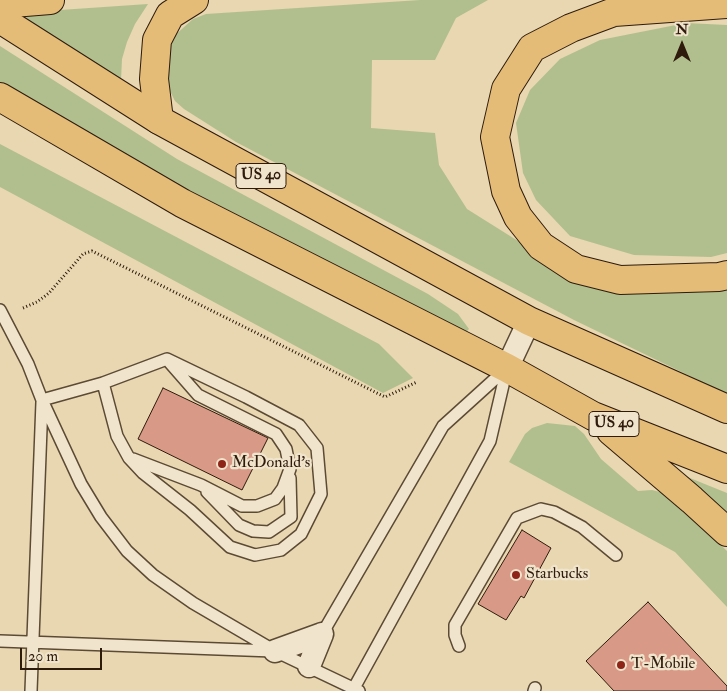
<!DOCTYPE html>
<style>
body{margin:0}
#map{position:relative;width:727px;height:691px;overflow:hidden;background:#e8d7b1;font-family:"IM FELL Double Pica",serif}
canvas{display:block}
.north{position:absolute;left:657px;top:20px;width:50px;height:50px;-webkit-text-stroke:4px #f0e5cc;paint-order:stroke;rotate:0deg;font-size:14px;font-weight:700;line-height:20px;text-align:center;color:#2e1b0c}
.north::after{content:'';display:block;margin:auto;width:18px;height:22px;background:#2e1b0c;clip-path:polygon(50% 0,100% 100%,50% 72%,0 100%)}
.scale{position:absolute;left:20px;top:648px;width:82px;height:22px;box-sizing:border-box;border:2px solid #2e1b0c;border-top:0;padding-left:6px;font-size:15px;line-height:18px;white-space:nowrap;color:#2e1b0c;-webkit-text-stroke:4px #f0e5cc;paint-order:stroke}
</style>
<div id="map">
<canvas width="727" height="691"></canvas>
<div class="north">N</div>
<div class="scale">20 m</div>
</div>
<script>
const g = document.querySelector('canvas').getContext('2d');
g.lineJoin = 'round';
function fill(path, color) { g.fillStyle = color; g.fill(path, 'evenodd'); }
const toPath = rows => new Path2D(rows.map(r => 'M' + r).join(''));
function stroke(path, color, width, dash) { g.strokeStyle = color; g.lineWidth = width; g.lineCap = dash ? 'butt' : 'round'; g.setLineDash(dash || []); g.stroke(path); }
function label(font, color, halo, rows, align = 'center') {
  g.font = font + ' "IM FELL Double Pica",serif'; g.lineWidth = 4.5; g.setLineDash([]); g.textBaseline = 'middle'; g.strokeStyle = halo; g.fillStyle = color; for (const [text, x, y, turn = 0] of rows) {
    g.save(); g.translate(x, y); g.rotate((+turn || 0) * Math.PI / 180); g.textAlign = isNaN(turn) ? turn : align; if (halo) g.strokeText(text, 0, 0); g.fillText(text, 0, 0); g.restore();
  }
}
const green = toPath([
 [420,0,488,0,456,18,435,60,372,60,371,128,435,133,439,165,467,209,526,246,576,269,727,283,727,394,574,320,236,142,184,109,175,101,168,87,165,67,167,52,173,37,193,19,206,14],
 [148,4,135,24,127,42,122,59,121,80,16,13],
 [686,23,727,25,727,253,711,257,634,255,570,236,536,200,523,173,516,123,530,90,560,59,600,40],
 [0,46,177,159,428,294,458,314,469,329,466,332,462,331,129,159,0,87],
 [0,144,379,344,413,378,383,393,0,187],
 [547,423,575,426,584,434,601,459,638,491,652,490,664,493,672,498,727,551,727,607,675,552,509,462,525,434,532,428],
 [685,476,727,493,727,515]
]);
const building = toPath([
 [163,388,268,438,242,490,138,439,163,388],
 [522,530,551,548,524,598,521,596,506,620,478,604,522,530],
 [648,602,727,686,727,691,614,691,586,661,648,602]
]);
const path = toPath([
 [23,308,37,302,49,293,83,254,92,251,385,397,417,382]
]);
const service = toPath([
 [0,310,28,364,42,400,81,484,101,517,127,551,153,575,193,603,275,651,359,691],
 [42,400,103,383,167,359,246,397,299,425,317,448,321,494,301,534,281,550,255,555,230,547,190,510,143,473,129,458,117,436,103,383],
 [133,459,201,485,242,506,257,506,275,499,283,488,290,469,286,449,276,434,198,395,170,363],
 [207,492,239,525,253,531,269,532,291,517,290,478],
 [322,634,443,426,507,368],
 [0,641,273,651],
 [459,646,455,635,455,625,517,518,541,509,554,512,582,527,616,555],
 [354,688,490,441,507,368],
 [31,691,42,402],
 [534,691,535,688]
]);
const minor = toPath([
 [507,368,529,321],
 [275,651,322,634],
 [309,666,322,634]
]);
const primary = toPath([
 [0,19,159,120,529,321,727,409],
 [0,97,182,203,507,368,593,416,727,469],
 [611,431,692,500,727,532]
]);
const motorway = toPath([
 [0,4,50,0],
 [727,4,614,12,571,28,532,48,506,89,495,137,506,191,518,217,541,246,576,269,620,280,719,277,727,275],
 [159,120,154,79,157,40,170,15,194,0]
]);
const markers = [
 [222,464,5,"#8f2418"],
 [516,575,5,"#8f2418"],
 [621,665,5,"#8f2418"]
];
const shields = [
 [261,176,50],
 [614,424,50]
];
const shieldNames = [
 ["US 40",261,176],
 ["US 40",614,424]
];
const poiNames = [
 ["McDonald's",232,464],
 ["Starbucks",526,575],
 ["T-Mobile",631,665]
];
fill(green, '#b1bf8f');
fill(building, '#d99987');
stroke(building, '#2e1b0c', 1);
stroke(service, '#5c4a35', 14);
stroke(minor, '#5c4a35', 25);
stroke(primary, '#2e1b0c', 30);
stroke(motorway, '#2e1b0c', 30);
stroke(path, '#2e1b0c', 3, [1, 2.5]);
stroke(service, '#f0e5cc', 11);
stroke(minor, '#f0e5cc', 22);
stroke(primary, '#e4bc78', 28);
stroke(motorway, '#e4bc78', 28);
for (const [x, y, r, color] of markers) { const dot = new Path2D(); dot.arc(x, y, r, 0, 2 * Math.PI); g.fillStyle = color; g.fill(dot); stroke(dot, '#f0e5cc', 2); }
for (const [x, y, w] of shields) { const box = new Path2D(); box.roundRect(x - w / 2, y - 12.5, w, 25, 4); g.fillStyle = '#f0e5cc'; g.fill(box); stroke(box, '#2e1b0c', 1); }
label('bold 15px', '#2e1b0c', null, shieldNames);
label('16px', '#2e1b0c', '#f0e5cc', poiNames, 'left');
</script>
